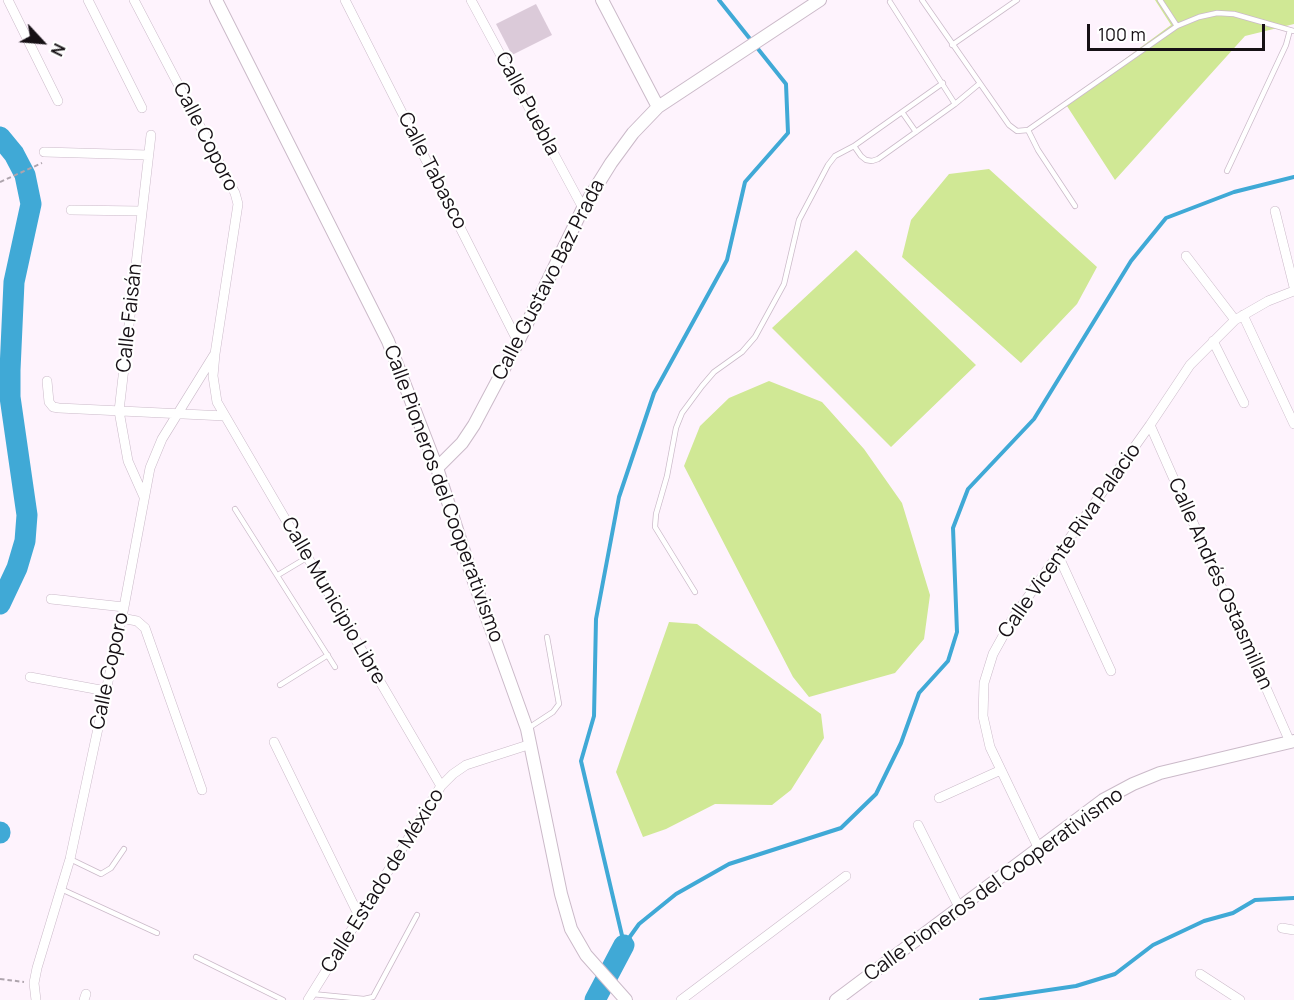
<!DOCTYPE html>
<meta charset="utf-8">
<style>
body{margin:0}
#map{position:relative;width:1294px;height:1000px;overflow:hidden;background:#fef3fd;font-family:Manrope,sans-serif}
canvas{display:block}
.north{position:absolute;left:12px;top:12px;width:60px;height:60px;-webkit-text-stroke:4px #fff;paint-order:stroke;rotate:116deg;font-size:16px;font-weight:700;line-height:24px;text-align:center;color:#161015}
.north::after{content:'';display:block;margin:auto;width:21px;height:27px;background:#161015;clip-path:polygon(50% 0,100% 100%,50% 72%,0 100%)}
.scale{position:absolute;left:1087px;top:24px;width:178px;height:27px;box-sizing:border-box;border:3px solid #161015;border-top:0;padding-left:8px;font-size:18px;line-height:21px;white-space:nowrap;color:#161015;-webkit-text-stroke:4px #fff;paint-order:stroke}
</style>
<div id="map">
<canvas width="1294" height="1000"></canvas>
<div class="north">N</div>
<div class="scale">100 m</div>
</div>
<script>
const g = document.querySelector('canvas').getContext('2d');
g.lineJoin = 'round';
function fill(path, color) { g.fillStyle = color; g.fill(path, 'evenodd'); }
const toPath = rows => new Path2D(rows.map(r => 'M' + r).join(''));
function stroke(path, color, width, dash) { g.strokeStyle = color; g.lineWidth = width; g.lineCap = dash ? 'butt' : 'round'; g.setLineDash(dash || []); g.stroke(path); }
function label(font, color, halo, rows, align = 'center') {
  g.font = font + ' Manrope,sans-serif'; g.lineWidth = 4.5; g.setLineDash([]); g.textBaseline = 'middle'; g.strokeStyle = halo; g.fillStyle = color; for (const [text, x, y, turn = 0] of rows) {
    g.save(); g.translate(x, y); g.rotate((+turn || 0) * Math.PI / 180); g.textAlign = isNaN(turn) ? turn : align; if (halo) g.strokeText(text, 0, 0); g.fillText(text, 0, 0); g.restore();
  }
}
const green = toPath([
 [1155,0,1294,0,1294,24,1245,36,1115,180,1065,103,1171,25],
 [989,169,1097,267,1077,304,1021,363,902,257,911,220,949,174],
 [856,250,976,365,891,447,772,328],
 [769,381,822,402,864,449,902,503,930,595,924,639,895,673,809,697,793,677,684,466,700,426,729,398],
 [669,622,697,624,821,714,824,738,791,790,772,805,715,804,666,829,643,837,616,772]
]);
const stream = toPath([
 [624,944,581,761,594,716,596,619,619,497,654,393,727,260,745,182,788,133,786,84,719,0],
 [624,945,639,924,676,894,729,864,841,828,876,794,901,743,919,693,948,661,957,632,953,528,968,489,1034,419,1131,261,1166,218,1234,192,1294,177],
 [981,1000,1076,986,1115,974,1153,945,1204,921,1233,913,1255,900,1294,898]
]);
const river = toPath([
 [0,137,14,154,25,175,31,204,14,282,10,370,10,397,27,515,25,541,17,568,0,604],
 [0,832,0,833],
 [595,1000,624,945]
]);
const building = toPath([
 [536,4,552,35,512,55,496,24]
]);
const path = toPath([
 [0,182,42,163],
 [0,979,24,982]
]);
const service = toPath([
 [922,0,1009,125,1017,131,1028,130,1177,26,1199,17,1217,13,1234,14,1294,31],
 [1160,0,1177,26],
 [890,2,955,104],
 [952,45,1017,0],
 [943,83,854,146,861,156,866,160,872,161,878,159,955,104,979,84],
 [902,112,916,132],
 [1028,130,1038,150,1075,206],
 [1227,171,1286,45,1290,30],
 [235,509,335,667],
 [278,575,308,557],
 [695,592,655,527,656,514,667,476,676,428,682,413,702,386,714,372,742,352,755,337,784,284,799,220,828,165,835,156,854,146],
 [280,685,328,655],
 [527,729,553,712,559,704,547,637],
 [70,859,101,874,111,868,124,849],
 [61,889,157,933],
 [196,957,283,1000],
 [312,994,364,999,373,997,417,915]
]);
const minor = toPath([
 [8,0,58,101],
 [88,0,142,108],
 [134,0,235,193,238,204,215,354,213,376,217,402,441,786],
 [345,0,518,342],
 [471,0,583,208],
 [44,152,148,155],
 [71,210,141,211],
 [1275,211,1294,287],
 [1186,256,1235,320],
 [1243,315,1294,424],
 [1213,341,1244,403],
 [47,381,49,402,53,407,59,408,225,416],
 [1150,425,1290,742],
 [144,497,128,461,119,411,151,135],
 [1058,555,1111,671],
 [51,599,124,607],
 [121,618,137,621,145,628,202,790],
 [30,677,106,691],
 [274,742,359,916],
 [939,798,1001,770],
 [918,825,959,907],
 [1038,847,990,747,983,716,984,683,993,654,1013,618,1150,425,1190,365,1235,320,1268,301,1294,291],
 [1282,928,1294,930],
 [1200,974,1240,1000],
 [36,1000,34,983,37,968,70,859,124,607,150,468,162,439,214,355],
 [84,1000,86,994],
 [308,1000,441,786,453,774,466,765,531,744],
 [681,1000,846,876]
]);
const tertiary = toPath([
 [216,0,388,341,437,468,472,576,527,729,561,894,571,929,586,955,626,1000],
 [602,0,658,107],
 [437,468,462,443,474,425,518,342,583,208,611,163,633,133,658,107,820,0],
 [836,1000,1103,800,1133,784,1160,773,1294,741]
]);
const streetNames = [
 ["Calle Puebla",527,104,62],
 ["Calle Coporo",205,137,63],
 ["Calle Tabasco",432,171,63],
 ["Calle Gustavo Baz Prada",549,280,-63],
 ["Calle Faisán",130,318,-84],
 ["Calle Pioneros del Cooperativismo",443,494,70],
 ["Calle Vicente Riva Palacio",1070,541,-55],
 ["Calle Andrés Ostasmillan",1220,584,66],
 ["Calle Municipio Libre",333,601,60],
 ["Calle Coporo",110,671,-78],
 ["Calle Estado de México",383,881,-58],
 ["Calle Pioneros del Cooperativismo",994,885,-36]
];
fill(green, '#d0e895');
stroke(stream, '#40a9d6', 4);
stroke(river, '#40a9d6', 21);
fill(building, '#dbcad9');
stroke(service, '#cbbac9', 6);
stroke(minor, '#cbbac9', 10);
stroke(tertiary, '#cbbac9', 14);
stroke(path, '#aea4ad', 2, [4.5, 3]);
stroke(service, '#fff', 4.5);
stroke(minor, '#fff', 9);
stroke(tertiary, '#fff', 12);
label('20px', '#161015', '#fff', streetNames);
</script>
